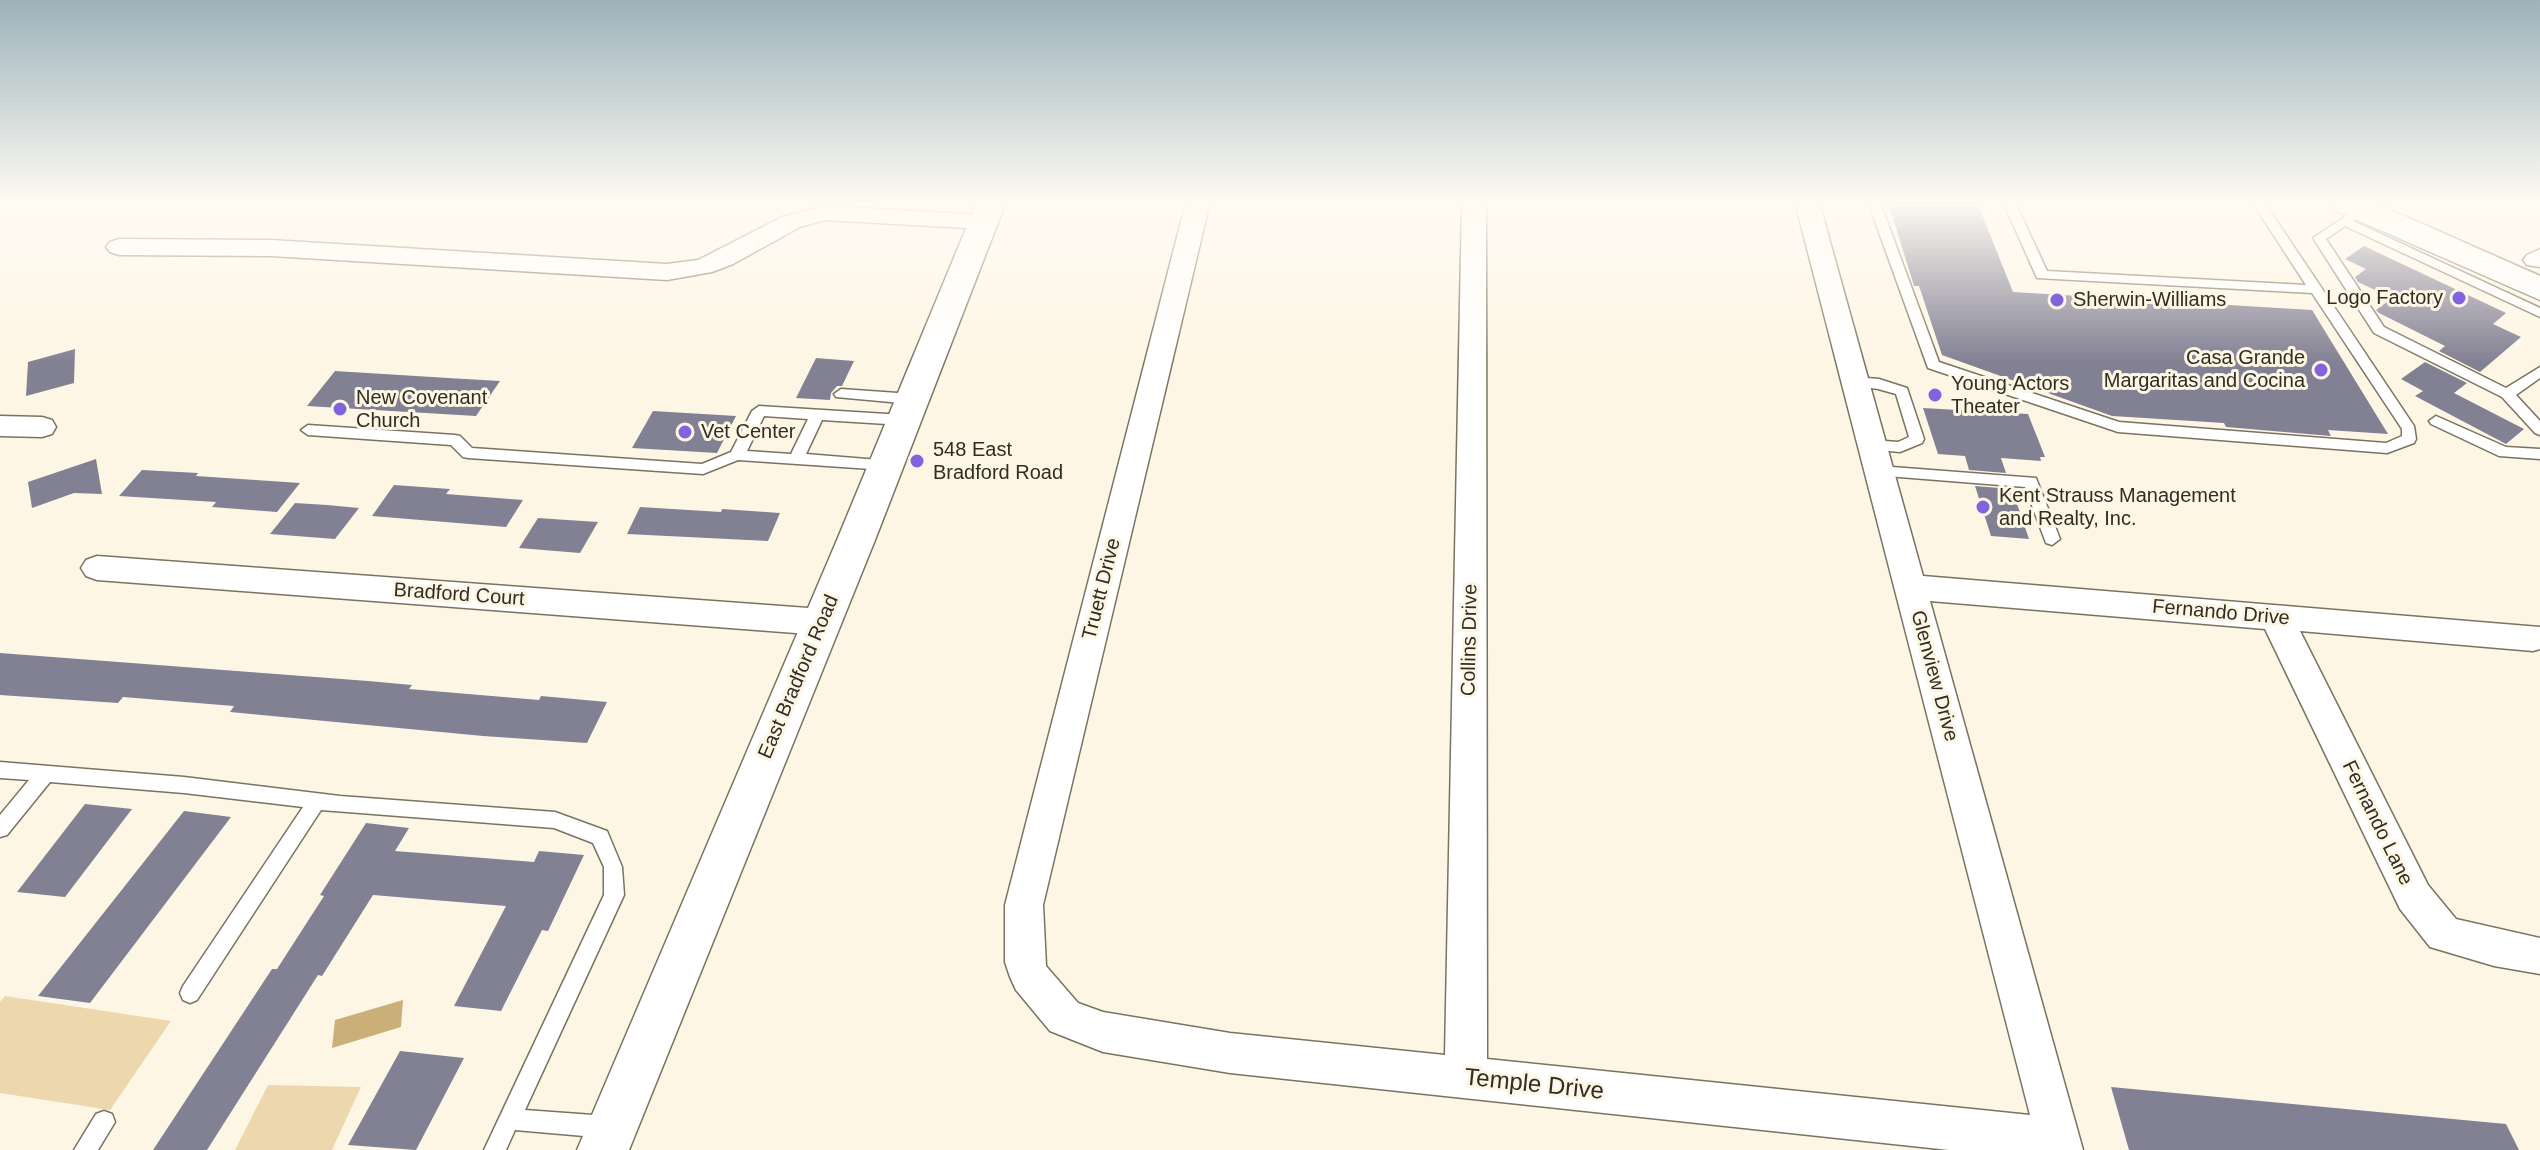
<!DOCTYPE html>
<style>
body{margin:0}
canvas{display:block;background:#fef6e5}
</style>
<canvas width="2540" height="1150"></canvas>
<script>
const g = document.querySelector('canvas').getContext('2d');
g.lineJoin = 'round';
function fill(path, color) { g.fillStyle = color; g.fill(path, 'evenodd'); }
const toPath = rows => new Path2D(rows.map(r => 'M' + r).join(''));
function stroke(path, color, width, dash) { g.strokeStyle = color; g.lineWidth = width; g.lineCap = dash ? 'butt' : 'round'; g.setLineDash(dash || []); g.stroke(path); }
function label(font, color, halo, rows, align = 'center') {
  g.font = font + ' Helvetica,sans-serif'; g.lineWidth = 6; g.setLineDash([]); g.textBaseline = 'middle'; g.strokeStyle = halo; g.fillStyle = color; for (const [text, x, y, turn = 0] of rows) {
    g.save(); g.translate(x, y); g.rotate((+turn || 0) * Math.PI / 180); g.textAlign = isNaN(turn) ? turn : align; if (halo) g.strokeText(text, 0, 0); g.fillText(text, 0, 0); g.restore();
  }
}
const green = toPath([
 [5,996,171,1021,110,1110,0,1093,0,1002],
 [268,1085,361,1087,332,1150,235,1150]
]);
const water = toPath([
 [403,1000,401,1027,332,1048,335,1020]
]);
const building = toPath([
 [1888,202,1977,202,2013,292,2312,310,2388,434,2328,430,2331,436,2226,427,2224,423,2112,416,1942,355,1919,286,1914,286],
 [2364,246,2506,313,2493,324,2521,337,2480,372,2439,351,2445,346,2379,313,2376,310,2392,298,2358,282,2355,277,2366,269,2345,259],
 [75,349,74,383,26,396,28,362],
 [816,358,854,361,842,386,837,386,831,393,830,400,796,398],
 [2425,362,2467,383,2454,393,2524,429,2506,444,2415,396,2423,391,2401,379],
 [335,371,448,378,500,381,476,416,307,406],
 [1923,408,2028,414,2045,457,2040,457,2041,461,2001,458,2006,473,1969,470,1965,456,1938,454],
 [653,411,736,416,717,453,632,448],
 [96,459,102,494,74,493,32,508,28,482],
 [142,470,198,473,196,476,300,483,277,512,212,507,216,502,119,496],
 [394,485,450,489,446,494,523,500,506,527,372,516],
 [1975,486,2012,489,2029,539,1991,536],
 [295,503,327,505,359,508,335,539,270,534],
 [640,507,721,512,722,509,780,513,768,541,627,534],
 [538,518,567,520,598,522,580,553,519,548],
 [0,653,368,681,412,685,409,689,539,700,541,696,607,702,587,743,483,736,230,712,234,706,123,697,118,703,0,695],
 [85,804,132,809,65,897,17,892],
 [184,811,231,817,90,1003,38,996],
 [366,823,409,828,395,851,534,862,539,851,584,855,548,931,542,930,501,1011,454,1006,506,906,373,895,322,976,318,975,207,1150,153,1150,272,969,277,969,324,896,320,895],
 [400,1051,464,1058,416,1150,348,1145],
 [2111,1087,2506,1124,2519,1150,2129,1150]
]);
const service = toPath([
 [1868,202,1880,202,1939,362,2119,422,2386,443,2402,436,2402,429,2312,293,2037,278,2003,202,2015,202,2047,271,2306,285,2252,202,2264,202,2414,426,2416,439,2414,443,2387,453,2118,432,1928,368,1868,202],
 [2361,206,2367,210,2353,221,2540,308,2540,317,2345,226,2326,239,2384,327,2506,388,2540,367,2540,378,2516,395,2540,421,2540,435,2535,433,2502,397,2374,333,2313,238,2361,206],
 [1855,377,1879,379,1907,388,1924,439,1922,443,1900,452,1867,449,1865,445,1867,441,1872,440,1898,442,1909,437,1896,394,1878,389,1850,385,1848,382,1850,379,1855,377],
 [841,389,912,394,919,399,912,404,836,397,834,394,841,389],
 [759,406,903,415,910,420,903,425,822,420,806,454,891,461,893,465,886,470,738,460,703,474,468,458,463,457,451,445,308,435,301,430,308,425,455,435,460,436,472,448,702,464,731,452,752,411,759,406],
 [764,416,808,419,791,454,747,451,764,416],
 [2436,416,2506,447,2540,449,2540,459,2499,456,2431,424,2429,421,2436,416],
 [1879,466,2036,478,2060,539,2052,545,2046,543,2025,487,1874,475,1872,471,1874,467,1879,466],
 [0,762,184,777,340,796,555,812,607,831,622,867,624,895,525,1110,607,1116,615,1119,618,1127,615,1135,607,1138,515,1130,506,1150,484,1150,604,895,604,867,593,843,554,828,321,810,197,1000,190,1003,183,1000,180,993,183,986,303,807,184,793,50,782,7,835,0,837,0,815,29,780,0,778,0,762],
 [104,1111,112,1114,115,1122,98,1150,74,1150,96,1114,104,1111]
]);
const minor = toPath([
 [1186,202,1210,202,1043,905,1046,966,1078,1003,1103,1012,1230,1033,1445,1055,1462,202,1486,202,1487,1059,2030,1115,1795,202,1819,202,1923,576,2540,627,2540,649,2533,651,2300,631,2428,885,2456,919,2540,938,2540,974,2494,966,2430,947,2400,909,2265,629,1930,601,2083,1150,1949,1150,1230,1073,1103,1052,1050,1031,1016,990,1010,977,1005,962,1005,905,1186,202],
 [825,206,983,215,992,217,995,222,992,227,983,229,825,220,800,227,733,264,712,272,667,280,271,256,119,255,110,252,106,247,110,242,119,239,271,240,667,264,698,260,782,217,825,206],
 [2540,249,2540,267,2527,265,2523,260,2527,255,2540,249],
 [0,416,42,417,52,420,56,427,52,434,42,437,0,436,0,416],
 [97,556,822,609,834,613,838,622,834,631,822,635,97,580,86,576,81,568,86,560,97,556]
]);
const tertiary = toPath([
 [977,202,1006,202,875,540,629,1150,577,1150,837,540,977,202]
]);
const primary = toPath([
 [2327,202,2373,202,2540,276,2540,300,2332,209,2327,202]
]);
const markers = [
 [2459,298,8,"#8163de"],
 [2057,300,8,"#8163de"],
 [2321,370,8,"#8163de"],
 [1935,395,8,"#8163de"],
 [340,409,8,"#8163de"],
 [685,432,8,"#8163de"],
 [917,461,8,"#8163de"],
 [1983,507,8,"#8163de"]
];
const poiNames = [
 ["Logo Factory",2443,298,"right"],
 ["Sherwin-Williams",2073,300],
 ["Casa Grande",2305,358,"right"],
 ["Margaritas and Cocina",2305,381,"right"],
 ["Young Actors",1951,384],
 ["Theater",1951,407],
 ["New Covenant",356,398],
 ["Church",356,421],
 ["Vet Center",701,432],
 ["548 East",933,450],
 ["Bradford Road",933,473],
 ["Kent Strauss Management",1999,496],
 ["and Realty, Inc.",1999,519]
];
const streetNames = [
 ["Truett Drive",1102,589,-76],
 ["Bradford Court",459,595,4],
 ["Fernando Drive",2221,613,5],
 ["Collins Drive",1470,640,-89],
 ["Glenview Drive",1934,676,75],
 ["East Bradford Road",799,677,-67],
 ["Fernando Lane",2377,823,64]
];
const nearStreetnames = [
 ["Temple Drive",1534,1085,6]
];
fill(green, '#edd8ad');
fill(water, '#cab078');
fill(building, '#828093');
stroke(service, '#7b7260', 3);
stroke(minor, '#7b7260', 3);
stroke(tertiary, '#7b7260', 3);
stroke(primary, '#7b7260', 3);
fill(service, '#fff');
fill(minor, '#fff');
fill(tertiary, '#fff');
fill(primary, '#fff');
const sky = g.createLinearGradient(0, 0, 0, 363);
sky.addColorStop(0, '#9cb2bb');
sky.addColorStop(0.56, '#fffbf3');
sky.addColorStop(1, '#fffbf300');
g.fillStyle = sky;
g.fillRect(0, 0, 2540, 363);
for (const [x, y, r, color] of markers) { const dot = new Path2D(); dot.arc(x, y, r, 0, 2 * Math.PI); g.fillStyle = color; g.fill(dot); stroke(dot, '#fef6e5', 3); }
label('20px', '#312d25', '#fef6e5', poiNames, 'left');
label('20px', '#312d25', '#fef6e5', streetNames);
label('24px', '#312d25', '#fef6e5', nearStreetnames);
</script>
